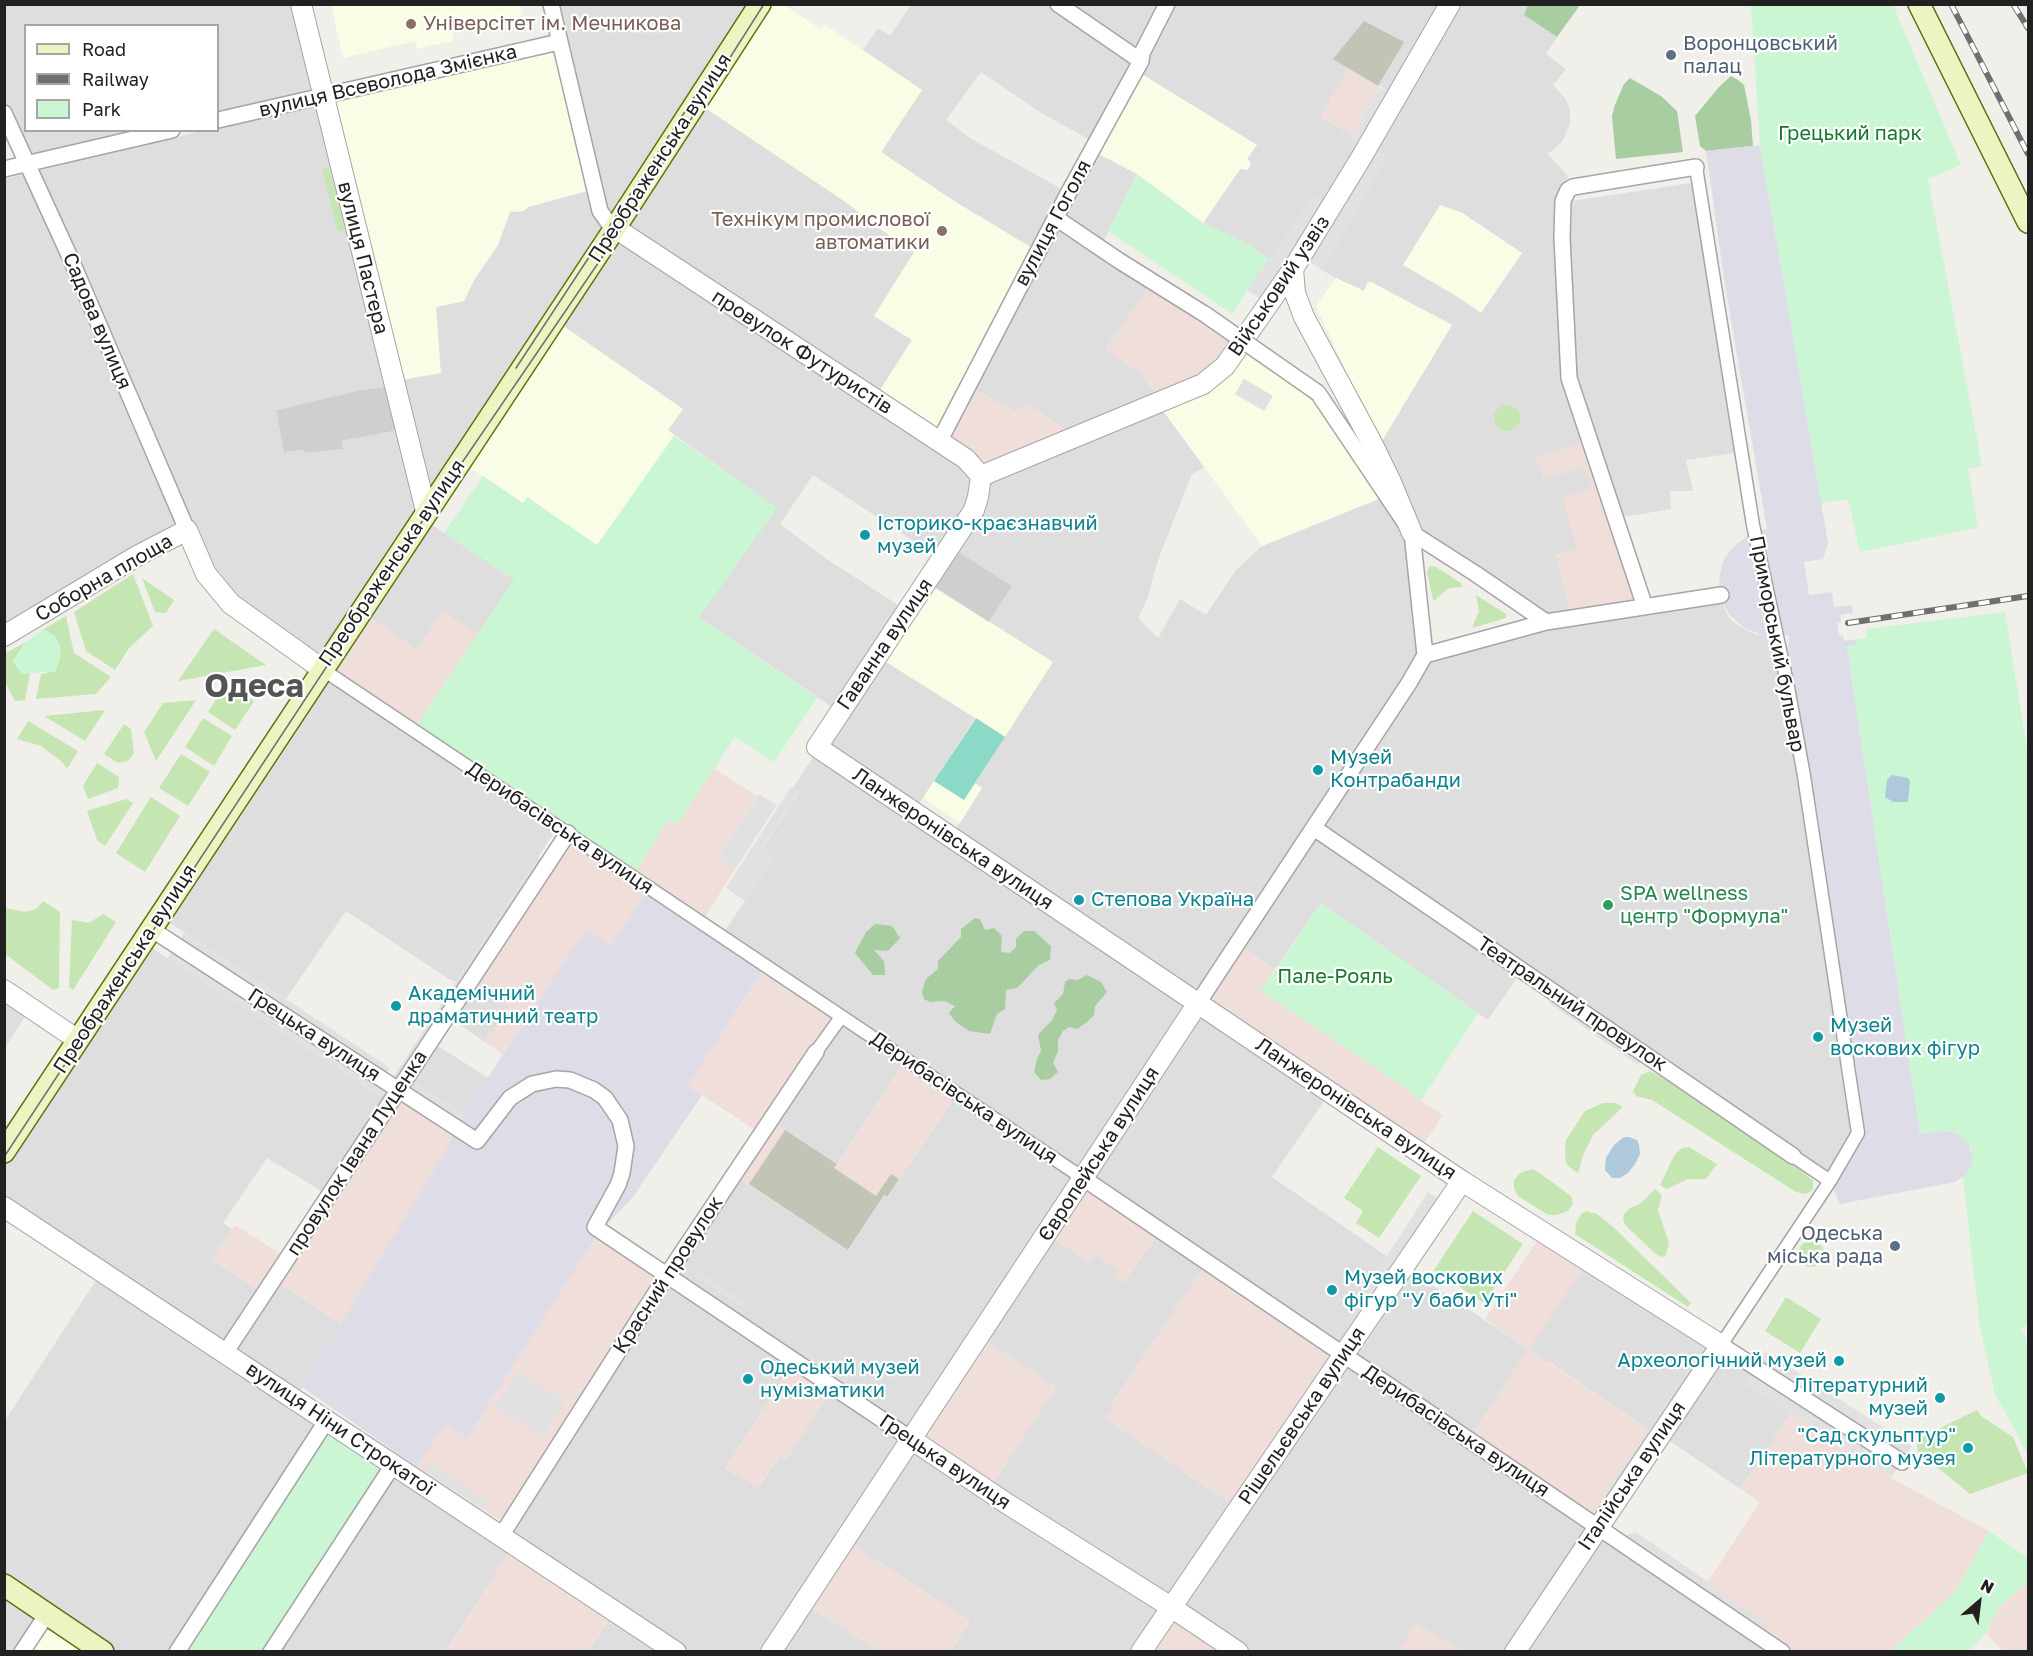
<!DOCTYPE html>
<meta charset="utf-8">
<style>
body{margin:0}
#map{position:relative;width:2033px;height:1656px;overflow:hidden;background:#f1efe9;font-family:"Golos Text",sans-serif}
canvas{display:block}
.frame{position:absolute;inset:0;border:6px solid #212121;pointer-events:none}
.legend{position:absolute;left:24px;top:24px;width:195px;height:108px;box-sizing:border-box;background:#fff;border:2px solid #a6a6a6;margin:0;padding:8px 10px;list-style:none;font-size:18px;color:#212121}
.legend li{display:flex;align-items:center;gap:12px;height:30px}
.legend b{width:30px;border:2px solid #a6a6a6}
.north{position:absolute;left:1949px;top:1572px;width:60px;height:60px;-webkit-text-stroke:4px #fff;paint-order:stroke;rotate:28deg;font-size:16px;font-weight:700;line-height:24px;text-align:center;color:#212121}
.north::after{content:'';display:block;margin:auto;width:21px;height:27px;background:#212121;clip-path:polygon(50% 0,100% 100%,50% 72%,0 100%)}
</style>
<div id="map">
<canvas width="2033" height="1656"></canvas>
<div class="frame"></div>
<ul class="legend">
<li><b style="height:8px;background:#ebf5c2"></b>Road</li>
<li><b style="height:8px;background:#6f6f6f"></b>Railway</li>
<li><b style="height:16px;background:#caf6d4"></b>Park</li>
</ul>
<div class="north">N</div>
</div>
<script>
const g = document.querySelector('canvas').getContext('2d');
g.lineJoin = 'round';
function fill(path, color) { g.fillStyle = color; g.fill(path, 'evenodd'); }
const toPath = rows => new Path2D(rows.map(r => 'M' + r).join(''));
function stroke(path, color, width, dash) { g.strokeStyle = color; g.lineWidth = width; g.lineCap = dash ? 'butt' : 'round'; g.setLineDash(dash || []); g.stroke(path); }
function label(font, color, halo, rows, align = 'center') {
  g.font = font + ' "Golos Text",sans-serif'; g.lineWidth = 4.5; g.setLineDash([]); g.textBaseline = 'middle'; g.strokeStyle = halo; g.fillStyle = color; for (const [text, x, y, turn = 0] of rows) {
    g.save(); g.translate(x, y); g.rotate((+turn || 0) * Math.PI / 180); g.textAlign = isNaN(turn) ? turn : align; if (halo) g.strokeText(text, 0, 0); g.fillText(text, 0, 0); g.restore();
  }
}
const residential = toPath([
 [1054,4,1137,60,1094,142,1043,114,981,72,946,120,970,138,1067,192,1037,251,954,201,881,152,922,90,863,50,878,28,890,36,911,5],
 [4,5,299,5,321,99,218,124,218,26,26,26,26,130,189,131,30,169,5,108],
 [554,5,758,5,610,225],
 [1061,5,1164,5,1137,56],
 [1169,5,1441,5,1392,93,1348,69,1321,117,1352,135,1360,158,1334,200,1311,198,1269,260,1248,244,1203,223,1257,145,1135,70],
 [1457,5,1528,5,1524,15,1557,37,1546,54,1566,69,1553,85,1566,99,1570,111,1570,124,1562,142,1548,154,1568,176,1563,188,1562,293,1587,442,1536,457,1584,467,1594,488,1563,498,1577,550,1556,555,1571,617,1547,620,1418,534,1380,444,1452,325,1371,282,1364,291,1336,278,1322,270,1386,158,1374,150],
 [322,101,392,386,361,390,276,410,285,452,305,450,306,453,343,449,342,441,403,429,424,510,322,665,211,585,31,172,201,131,218,130,218,126],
 [698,103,850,205,870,222,915,252,875,316,912,340,875,398,616,228],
 [1093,151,1137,174,1101,246,1058,217],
 [28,173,179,531,5,635,5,179],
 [1692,183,1735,453,1686,460,1693,491,1670,491,1671,509,1623,517,1572,382,1570,253,1572,201],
 [594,189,610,225,428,505,396,381,436,307,464,301,474,280,498,244,510,212,524,211,528,207],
 [1057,219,1152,283,1105,350,1139,371,1161,401,1075,436,1029,405,1014,412,971,387],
 [615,229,979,476,941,559,813,475,780,524,825,558,906,610,839,712,699,617,776,508,668,430,683,409,556,321],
 [1158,404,1205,467,1192,474,1158,560,1148,597,1138,618,1158,638,1180,599,1206,615,1236,570,1262,546,1386,496,1410,534,1424,656,1083,1177,723,934,774,857,762,849,799,792,793,788,817,751,949,839,982,788,975,784,1052,662,989,622,1012,586,951,547,982,477],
 [423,519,515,580,478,634,443,612,417,650,363,613],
 [1719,597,1729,618,1740,627,1755,634,1776,637,1858,1133,1829,1180,1316,828,1429,658,1547,625],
 [880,658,976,718,915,810,821,747],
 [323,672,557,828,456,982,449,979,346,911,286,999,166,920],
 [1315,830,1521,972,1488,1020,1321,903,1275,969,1238,945],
 [147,945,384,1099,325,1193,267,1158,223,1223,232,1229,212,1260,263,1293,224,1351,5,1205,5,1159],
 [478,986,509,1006,485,1042,454,1021],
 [5,991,30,1008,5,1048],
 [1199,1006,1329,1094,1272,1177,1401,1266,1343,1352,1085,1177],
 [840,1019,904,1062,837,1164,771,1121],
 [438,1046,493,1081,476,1108,461,1113,415,1083],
 [956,1096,1081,1178,910,1436,669,1275,735,1176,849,1250,884,1195,887,1197],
 [1160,1231,1207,1262,1111,1405,1184,1472,1235,1506,1169,1605,989,1489,1056,1387,981,1338,1048,1235,1089,1262,1095,1254,1118,1270,1123,1284],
 [1588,1261,1720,1345,1658,1436,1551,1363,1515,1369,1470,1438,1347,1355,1405,1267,1528,1349],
 [100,1274,324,1422,173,1652,109,1651,5,1582,4,1422],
 [667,1279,792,1364,726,1467,727,1469,759,1487,779,1456,786,1460,831,1390,908,1440,767,1651,683,1651,506,1534],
 [276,1281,343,1325,296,1397,228,1353],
 [1721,1346,1756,1369,1746,1384,1791,1413,1754,1470,1739,1488,1661,1435],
 [1345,1358,1595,1527,1512,1651,1460,1651,1417,1624,1399,1651,1242,1651,1174,1606],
 [912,1444,1167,1607,1137,1651,951,1651,970,1621,848,1542],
 [393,1466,513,1547,446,1651,273,1652],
 [1599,1531,1779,1652,1517,1652],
 [4,1588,44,1614,20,1651,5,1651],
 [807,1605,879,1651,776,1652],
 [613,1613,671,1652,588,1652]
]);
const commercial = toPath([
 [1348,68,1380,88,1352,135,1321,117],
 [1152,283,1241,342,1224,365,1161,401,1139,371,1105,350],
 [971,387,1014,412,1029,404,1075,436,981,475,941,442],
 [1587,442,1642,605,1571,617,1556,556,1577,549,1562,498,1593,488,1584,467,1544,479,1535,457],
 [443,612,478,634,416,726,327,669,363,613,417,650],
 [707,764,757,796,718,857,735,869,703,920,634,874,669,819],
 [569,841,647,892,611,946,586,930,503,1054,485,1042,509,1006,478,986],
 [1238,945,1275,969,1261,991,1413,1093,1415,1097,1443,1115,1421,1148,1201,1002],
 [764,968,835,1016,760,1133,688,1086],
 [904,1062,956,1096,887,1197,884,1195,848,1250,735,1176,771,1121,837,1164],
 [397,1097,464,1140,343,1325,276,1281],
 [1085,1179,1160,1231,1123,1284,1113,1278,1118,1270,1095,1255,1089,1262,1048,1235],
 [235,1225,286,1257,263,1293,212,1260],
 [1543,1232,1588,1261,1529,1349,1658,1436,1598,1523,1470,1438,1528,1349,1485,1319],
 [598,1234,661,1276,501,1521,417,1467,446,1424,467,1438],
 [1207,1262,1341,1354,1235,1506,1105,1419,1113,1407,1111,1405],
 [981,1338,1056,1387,989,1489,915,1439],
 [792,1364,831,1390,786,1461,778,1456,758,1488,726,1467],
 [1791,1413,1891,1478,1989,1531,1955,1592,1891,1651,1785,1651,1700,1594,1760,1502,1739,1488,1754,1470],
 [848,1542,970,1621,951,1651,879,1651,807,1605],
 [513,1547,613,1613,588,1651,446,1652],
 [2028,1581,2028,1651,2003,1651,1987,1634,1997,1610],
 [1171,1611,1232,1652,1143,1652],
 [1417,1623,1460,1651,1399,1651]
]);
const education = toPath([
 [331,5,520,5,523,15,452,33,453,41,434,45,418,49,415,41,343,58],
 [762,5,784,5,820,29,824,24,922,90,881,152,954,201,1037,251,938,440,875,398,912,340,874,316,914,252,870,222,850,205,698,103],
 [558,43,594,189,528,207,524,211,510,212,498,245,474,280,464,301,436,307,441,373,396,381,324,101],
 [1135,70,1257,145,1247,158,1251,163,1248,170,1240,169,1203,223,1137,174,1093,151],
 [1440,205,1461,212,1522,253,1481,313,1456,296,1403,265],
 [1336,278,1364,291,1367,283,1371,282,1452,325,1380,444,1316,306],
 [556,321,683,409,668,430,675,436,597,545,527,498,523,503,463,463],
 [1243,343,1317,394,1386,496,1262,546,1158,404,1204,385],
 [928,583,1053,662,975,783,982,788,960,823,923,798,975,718,880,658],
 [48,1618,99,1652,26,1652]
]);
const religious = toPath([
 [392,386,403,429,342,441,343,449,305,453,304,450,284,452,276,410,361,390],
 [951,547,1012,586,989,622,928,583]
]);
const construction = toPath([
 [1364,21,1404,42,1378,86,1333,59],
 [785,1130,837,1164,834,1168,876,1196,891,1174,899,1179,887,1197,884,1195,848,1250,749,1184]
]);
const grass = toPath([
 [329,167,345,230,338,232,322,169],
 '1494 418a13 13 0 1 1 26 0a13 13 0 1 1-26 0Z',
 [1430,566,1436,567,1461,583,1462,587,1449,588,1435,600,1433,600,1427,571],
 [133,574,153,626,129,648,115,670,86,651,74,612],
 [142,578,174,600,166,613,155,612],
 [1476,595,1506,614,1506,618,1472,628,1479,611],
 [66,616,74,653,111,677,96,694,36,699,41,674,56,671,56,638,44,629],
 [214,629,266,665,178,681],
 [26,642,13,661,22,674,30,673,25,700,15,701,5,682,4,654],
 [234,688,254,701,235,730,208,712,220,693],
 [196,700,156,761,144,732,163,703],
 [105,710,85,741,44,716],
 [203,718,232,736,214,766,185,747],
 [28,721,78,751,67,769,61,761,41,746,17,739],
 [124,724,131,729,134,753,128,761,118,763,104,754],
 [181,754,210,772,188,806,159,788],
 [97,763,119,777,118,788,88,799,83,786],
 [151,797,180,816,145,872,116,853],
 [126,799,133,803,105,846,97,840,87,811],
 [43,901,60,912,59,988,53,990,5,954,5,908,25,912,36,909],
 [103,914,116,922,73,990,69,987,72,920,89,923],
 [1650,1071,1679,1087,1802,1171,1813,1181,1813,1190,1806,1194,1796,1192,1652,1100,1636,1096,1633,1091,1641,1075],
 [1603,1103,1615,1103,1623,1107,1593,1135,1584,1153,1578,1173,1569,1167,1566,1163,1565,1152,1566,1140,1585,1111],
 [1378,1147,1421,1176,1379,1238,1356,1223,1363,1211,1344,1198],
 [1689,1147,1717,1164,1706,1179,1688,1179,1667,1189,1660,1185,1661,1183,1675,1154,1682,1148],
 [1532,1169,1538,1172,1571,1196,1573,1203,1568,1211,1556,1215,1548,1215,1518,1196,1514,1189,1514,1180,1520,1173],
 [1655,1189,1662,1195,1658,1210,1669,1243,1666,1255,1662,1257,1657,1255,1626,1226,1623,1220,1624,1214,1630,1208,1640,1204],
 [1473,1211,1523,1244,1484,1303,1434,1270],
 [1586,1211,1597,1214,1612,1226,1691,1303,1688,1307,1575,1234,1576,1223,1581,1214],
 '1798 1254a13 13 0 1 1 26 0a13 13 0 1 1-26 0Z',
 [1786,1297,1821,1319,1800,1353,1765,1331],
 [1977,1410,1981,1416,2013,1437,2028,1473,1970,1494,1918,1452,1916,1440]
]);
const forest = toPath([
 [1528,5,1528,4,1580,5,1557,37,1524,15],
 [1731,76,1738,80,1744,85,1751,120,1753,146,1706,151,1700,146,1695,116,1719,87],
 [1630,78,1661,96,1677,111,1683,152,1616,159,1612,117,1614,107,1624,84],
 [975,918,980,919,985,930,994,928,1002,936,1001,952,1010,953,1016,947,1016,939,1024,931,1034,931,1051,946,1050,960,1039,965,1017,988,1006,990,1005,1009,997,1014,990,1034,969,1031,956,1022,949,1013,955,1006,944,1001,930,1002,924,999,922,992,926,979,938,969,938,961,961,937,961,929],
 [875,924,892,926,900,938,888,951,874,950,884,961,885,975,873,975,855,953,866,932],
 [1087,975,1101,982,1107,992,1095,1006,1094,1015,1087,1022,1077,1029,1069,1027,1063,1031,1058,1040,1058,1051,1053,1063,1058,1072,1050,1079,1041,1080,1034,1072,1037,1059,1041,1051,1038,1035,1052,1020,1057,1010,1054,1003,1063,994,1065,982,1069,979,1078,980]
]);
const park = toPath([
 [1751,5,1893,5,1961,165,1928,179,1982,466,1968,468,1978,528,1860,552,1848,499,1821,503,1760,145],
 [1137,174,1203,223,1248,244,1268,259,1232,314,1108,231],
 [674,436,777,508,699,617,817,698,774,762,735,737,678,824,669,819,634,874,416,726,514,580,444,533,483,476,523,503,527,497,597,545],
 [2005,612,2028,755,2028,1324,2021,1328,2028,1343,2028,1455,1995,1394,1980,1328,1963,1177,1972,1164,1972,1151,1969,1145,1943,1131,1920,1134,1847,646,1857,644,1857,639,1867,638,1866,629],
 [44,629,56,637,60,647,61,655,56,671,22,674,13,661,26,642],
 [1321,903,1478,1013,1421,1101,1415,1097,1413,1093,1261,991],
 [328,1424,391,1465,269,1651,183,1652],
 [1989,1531,2028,1558,2028,1581,1997,1610,1986,1634,1968,1651,1891,1651,1955,1592]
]);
const pitch = toPath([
 [976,718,1005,737,964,800,934,781]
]);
const parking = toPath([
 [1380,88,1392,93,1360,158,1352,135],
 [1374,150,1386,158,1322,270,1301,256],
 [1311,198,1334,200,1262,300,1247,290],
 [1244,379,1273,396,1264,411,1235,394],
 [791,787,799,791,762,848,774,857,745,901,726,888],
 [759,794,777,805,735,869,718,857],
 [538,857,552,866,415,1083,461,1113,476,1108,463,1122,456,1122,390,1082],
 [185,932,390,1068,383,1077,179,941],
 [173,950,390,1090,384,1099,167,959],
 [1554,995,1643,1058,1638,1065,1549,1003],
 [1428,1192,1438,1198,1356,1325,1347,1318],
 [1448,1205,1455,1210,1364,1349,1357,1344],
 [696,1269,748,1304,745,1309,693,1274],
 [1766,1352,1912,1446,1891,1478,1746,1384],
 [1699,1354,1719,1368,1625,1508,1605,1494],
 [518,1371,565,1401,543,1437,495,1407],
 [431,1464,486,1500,487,1511,423,1469],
 [1636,1532,1767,1623,1761,1631,1625,1535]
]);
const plaza = toPath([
 [1760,145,1828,543,1823,559,1804,562,1809,595,1832,592,1834,607,1852,605,1853,613,1840,615,1841,622,1837,623,1839,636,1843,635,1844,641,1857,639,1857,644,1847,647,1920,1134,1943,1131,1955,1133,1961,1136,1969,1145,1973,1157,1972,1164,1966,1175,1955,1182,1840,1204,1830,1181,1858,1120,1863,1119,1803,747,1788,650,1789,635,1766,636,1744,628,1729,614,1724,605,1719,587,1720,573,1724,560,1730,550,1748,535,1767,529,1725,285,1706,151],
 [647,892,764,968,688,1086,702,1095,633,1197,598,1234,467,1438,446,1424,417,1467,302,1387,441,1159,471,1103,586,929,611,946]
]);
const water = toPath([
 [1892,775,1908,778,1910,781,1908,802,1893,802,1885,797,1887,780],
 [1624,1137,1629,1137,1637,1140,1639,1145,1640,1154,1635,1164,1628,1173,1620,1178,1612,1178,1605,1170,1606,1158,1614,1145]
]);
const pedestrian = toPath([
 [1696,167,1753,525,1788,687,1804,776,1858,1133,1830,1181,1721,1345],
 [322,669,1083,1178],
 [816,1052,841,1017],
 [1793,1156,1830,1181]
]);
const minor = toPath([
 [551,4,600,211,610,225,615,228],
 [1058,4,1141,61],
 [4,113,69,255,187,530],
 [218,120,559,42],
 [4,169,172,130],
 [1056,218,1118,260,1206,315],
 [1318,393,1412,533,1476,574,1546,622,1425,655],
 [939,442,1070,190,1126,88,1141,61,1142,53,1167,4],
 [1412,533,1425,655],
 [1645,607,1569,378,1562,238,1563,201,1568,190,1573,187,1696,167],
 [1546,622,1721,595],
 [1314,828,1793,1156],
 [151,929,477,1141,510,1098,532,1084,556,1079,570,1080,594,1090,605,1098,620,1120,626,1146,622,1173,618,1185,595,1227,911,1439],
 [1198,1003,1409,683,1425,655],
 [1083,1178,1782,1652],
 [1721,1345,1902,1462],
 [225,1353,568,833],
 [501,1536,667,1275,816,1052],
 [22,1652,47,1614],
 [177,1652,327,1420],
 [271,1652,393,1465]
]);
const tertiary = toPath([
 [301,4,426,511],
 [615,228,966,459,981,476],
 [1293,269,1295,293,1304,317,1373,445,1391,482,1412,533],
 [981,476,978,497,974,510,817,747,1462,1181,1721,1345,1515,1652],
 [981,476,1203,384,1225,366,1293,269,1361,158,1450,4],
 [4,636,137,556,187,530,206,574,231,604,322,669],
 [4,990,78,1040],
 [4,1207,676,1652],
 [911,1439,1006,1503,1171,1607,1238,1652],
 [771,1652,1198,1003],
 [1141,1652,1462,1181]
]);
const secondary = toPath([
 [1919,4,2028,222],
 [4,1152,615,228,760,4],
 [4,1585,103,1652]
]);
const tram = toPath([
 [516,368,709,75],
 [4,1157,427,514,620,231,764,4]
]);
const rail = toPath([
 [1951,4,2028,154],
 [2013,4,2028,28],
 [1848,623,2028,596]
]);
const minorBridge = toPath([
 [1206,315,1318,393]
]);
const markers = [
 [411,24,6,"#8d6e63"],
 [1671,55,6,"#5c6f8a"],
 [942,231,6,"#8d6e63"],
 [865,535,6,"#0f9aa8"],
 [1318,770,6,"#0f9aa8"],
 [1079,900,6,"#0f9aa8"],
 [1608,905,6,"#2e9e5b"],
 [396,1006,6,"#0f9aa8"],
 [1818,1037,6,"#0f9aa8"],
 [1895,1246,6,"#5c6f8a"],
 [1332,1290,6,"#0f9aa8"],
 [1839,1361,6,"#0f9aa8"],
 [748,1379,6,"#0f9aa8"],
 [1940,1398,6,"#0f9aa8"],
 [1968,1448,6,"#0f9aa8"]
];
const educationNames = [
 ["Універсітет ім. Мечникова",423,24],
 ["Технікум промислової",930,220,"right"],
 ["автоматики",930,243,"right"]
];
const serviceNames = [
 ["Воронцовський",1683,44],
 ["палац",1683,67],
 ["Одеська",1883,1234,"right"],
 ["міська рада",1883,1257,"right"]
];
const streetNames = [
 ["вулиця Всеволода Змієнка",388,81,-13],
 ["Преображенська вулиця",660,158,-57],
 ["вулиця Гоголя",1053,223,-62],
 ["вулиця Пастера",363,258,76],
 ["Військовий узвіз",1279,286,-56],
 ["Садова вулиця",97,321,67],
 ["провулок Футуристів",802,352,33],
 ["Преображенська вулиця",392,563,-56],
 ["Соборна площа",104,578,-30],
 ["Гаванна вулиця",885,644,-56],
 ["Приморський бульвар",1777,644,79],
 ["Дерибасівська вулиця",560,828,34],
 ["Ланжеронівська вулиця",953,839,34],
 ["Преображенська вулиця",125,969,-57],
 ["Театральний провулок",1572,1004,34],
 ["Грецька вулиця",314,1035,33],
 ["Дерибасівська вулиця",964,1098,34],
 ["Ланжеронівська вулиця",1356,1109,34],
 ["провулок Івана Луценка",357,1153,-57],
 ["Європейська вулиця",1099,1154,-57],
 ["Красний провулок",668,1275,-57],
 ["Рішельєвська вулиця",1302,1416,-56],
 ["вулиця Ніни Строкатої",340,1429,34],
 ["Дерибасівська вулиця",1456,1431,34],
 ["Грецька вулиця",945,1462,34],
 ["Італійська вулиця",1632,1476,-56]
];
const parkNames = [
 ["Грецький парк",1850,134],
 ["Пале-Рояль",1335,977]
];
const cultureNames = [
 ["Історико-краєзнавчий",877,524],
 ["музей",877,547],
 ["Музей",1330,758],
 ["Контрабанди",1330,781],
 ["Степова Україна",1091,900],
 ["Академічний",408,994],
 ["драматичний театр",408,1017],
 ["Музей",1830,1026],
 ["воскових фігур",1830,1049],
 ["Музей воскових",1344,1278],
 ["фігур \"У баби Уті\"",1344,1301],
 ["Археологічний музей",1827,1361,"right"],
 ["Одеський музей",760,1368],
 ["нумізматики",760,1391],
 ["Літературний",1928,1386,"right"],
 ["музей",1928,1409,"right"],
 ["\"Сад скульптур\"",1956,1436,"right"],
 ["Літературного музея",1956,1459,"right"]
];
const leisureNames = [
 ["SPA wellness",1620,894],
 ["центр \"Формула\"",1620,917]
];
const townNames = [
 ["Одеса",254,687]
];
fill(residential, '#dfdede');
fill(commercial, '#f0deda');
fill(education, '#f9fde5');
fill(religious, '#cfcfcf');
fill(construction, '#c2c5b5');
fill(grass, '#c5e6b3');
fill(forest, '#a7cda1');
fill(park, '#caf6d4');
fill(pitch, '#8dd9c7');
fill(parking, '#e1e1e1');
fill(plaza, '#dedde7');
fill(water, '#adc9db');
stroke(pedestrian, '#a5a5a5', 15);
stroke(minor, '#a5a5a5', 18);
stroke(tertiary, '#a5a5a5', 22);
stroke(secondary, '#59730e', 24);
stroke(pedestrian, '#fff', 12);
stroke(minor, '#fff', 15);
stroke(tertiary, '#fff', 20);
stroke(secondary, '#ebf5c2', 21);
stroke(tram, '#6f6f6f', 1.5);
stroke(rail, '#6f6f6f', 6);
stroke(rail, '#fff', 4, [11]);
stroke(minorBridge, '#a5a5a5', 18, []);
stroke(minorBridge, '#fff', 15);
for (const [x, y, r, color] of markers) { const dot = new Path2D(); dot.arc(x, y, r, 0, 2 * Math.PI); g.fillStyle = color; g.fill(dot); stroke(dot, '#fff', 2); }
label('20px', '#785e54', '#fff', educationNames, 'left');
label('20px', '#4e5e75', '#fff', serviceNames, 'left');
label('20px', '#212121', '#fff', streetNames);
label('20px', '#157a2c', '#fff', parkNames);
label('20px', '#0d838f', '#fff', cultureNames, 'left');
label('20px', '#27864d', '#fff', leisureNames, 'left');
label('bold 32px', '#545454', '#fff', townNames);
</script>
